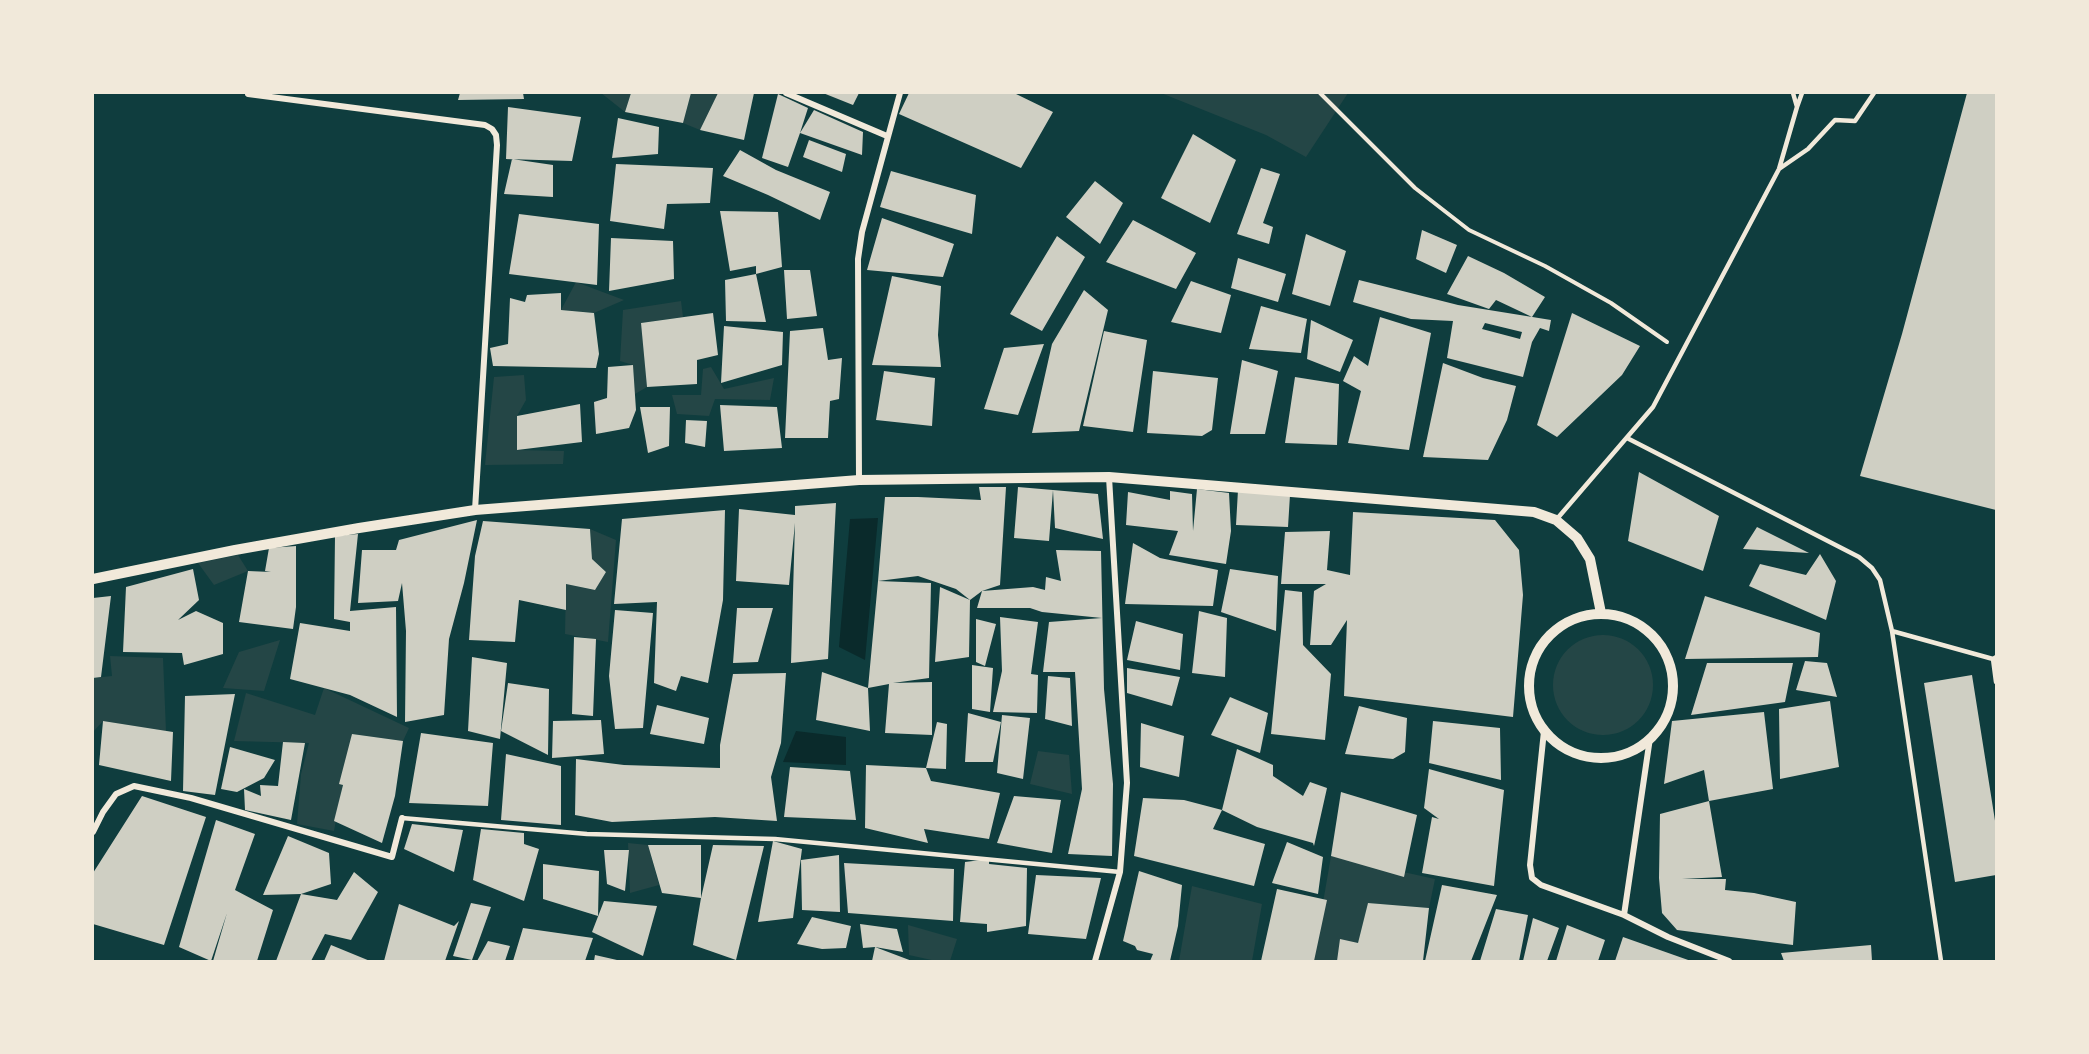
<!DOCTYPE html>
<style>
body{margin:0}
#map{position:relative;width:2089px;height:1054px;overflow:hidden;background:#0f3d3e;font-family:Figtree,sans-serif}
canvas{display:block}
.frame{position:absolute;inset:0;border:94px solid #f1e9da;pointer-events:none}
</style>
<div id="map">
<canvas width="2089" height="1054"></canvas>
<div class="frame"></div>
</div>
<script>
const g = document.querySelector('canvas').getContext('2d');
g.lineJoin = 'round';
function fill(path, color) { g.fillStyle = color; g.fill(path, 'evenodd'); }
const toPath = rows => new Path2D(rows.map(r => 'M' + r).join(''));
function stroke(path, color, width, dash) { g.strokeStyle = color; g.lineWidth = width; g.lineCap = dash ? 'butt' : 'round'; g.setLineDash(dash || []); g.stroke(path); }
const green = toPath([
 [601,93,631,93,625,112],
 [691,93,718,93,700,130,683,123],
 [1161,93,1348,93,1306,157,1266,135],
 [576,282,624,300,594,313,561,310],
 [681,301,683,317,641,323,647,387,635,394,633,365,620,361,623,310],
 [711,367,724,389,774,378,770,400,715,399,709,416,677,414,672,395,701,395,703,369],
 [524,375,526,400,517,416,517,450,564,451,563,464,485,465,494,377],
 [590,529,616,540,608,642,565,634,566,584,594,590,606,572,592,559],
 [238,555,248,571,214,585,198,563],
 '1553 685a50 50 0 1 1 100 0a50 50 0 1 1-100 0Z',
 [280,640,264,691,223,688,239,652],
 [110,656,163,658,166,731,103,721,93,732,93,678,112,676],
 [324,688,409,728,403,741,352,734,334,831,297,824,301,774,309,743,234,741,246,693,315,715],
 [1038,751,1069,755,1072,794,1030,784],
 [628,843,648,845,659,885,630,893],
 [1331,856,1435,879,1429,908,1368,903,1358,943,1337,961,1313,961],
 [1192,886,1262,904,1252,961,1179,961],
 [908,925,957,939,950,961,936,961,909,955]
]);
const water = toPath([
 [878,518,865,660,839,647,850,519],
 [796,731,846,737,846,765,783,762]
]);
const building = toPath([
 [460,93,523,93,524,99,458,100],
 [631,93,691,93,683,123,625,112],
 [718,93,754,93,744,140,700,130],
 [823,93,859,93,853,105],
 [909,93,1014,93,1053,112,1021,168,899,114],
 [1967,93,1996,93,1996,510,1860,476,1902,334],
 [778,94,808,108,800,133,814,110,863,132,862,155,800,133,788,167,762,158],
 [508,107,581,117,572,161,506,159],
 [618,118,659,127,658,154,612,158],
 [1193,134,1236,160,1210,223,1161,198],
 [809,140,846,154,842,172,803,157],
 [740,150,776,170,830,192,820,220,768,195,723,176],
 [512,159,553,165,553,197,504,194],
 [616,164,713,168,710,203,667,204,664,229,610,221],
 [1261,168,1280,174,1263,223,1273,227,1269,244,1237,234],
 [891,171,976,195,972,234,880,207],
 [1095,181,1123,203,1100,244,1066,217],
 [720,211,778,212,782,267,756,274,766,322,726,321,725,280,756,274,756,266,730,271],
 [519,214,599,224,597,285,509,274],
 [882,218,954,244,943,277,867,270],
 [1133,220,1196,253,1176,289,1106,262],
 [1422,230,1457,245,1446,273,1416,259],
 [1306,234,1346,251,1330,306,1292,294],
 [1057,236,1085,257,1042,331,1010,314],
 [611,238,673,241,674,279,609,291],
 [1468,256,1504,273,1545,297,1532,317,1496,300,1489,309,1447,294],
 [1238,258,1286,274,1278,302,1231,288],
 [784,270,810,270,817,316,787,319],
 [892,276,941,286,938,335,941,367,872,365],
 [1359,280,1458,305,1551,320,1549,331,1540,328,1532,342,1523,377,1447,358,1453,321,1411,319,1353,302],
 [1485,323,1522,332,1520,339,1482,329],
 [1191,281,1231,295,1221,333,1171,322],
 [1084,290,1108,310,1079,431,1032,433,1052,344],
 [561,293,561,310,594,313,599,354,596,368,493,366,490,348,508,344,510,298,525,302,527,295],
 [1261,306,1307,319,1301,353,1249,349],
 [713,313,718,355,697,360,697,384,647,387,641,323],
 [1572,313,1640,346,1622,375,1557,437,1537,425],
 [1380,317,1431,333,1409,450,1348,443,1361,391,1343,381,1354,356,1368,366],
 [1311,320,1353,340,1340,372,1307,359],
 [724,326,783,332,782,365,721,383],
 [823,328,828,360,842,358,839,399,830,401,828,438,785,438,790,331],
 [1104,331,1147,340,1133,432,1083,426],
 [1044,344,1018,415,984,409,1004,348],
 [1242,360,1278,371,1265,434,1230,434],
 [1443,363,1483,378,1516,386,1507,420,1488,460,1423,457],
 [633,365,636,410,629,428,596,434,594,402,607,398,608,367],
 [884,371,935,378,932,426,876,420],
 [1153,371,1218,378,1212,430,1202,436,1147,433],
 [1295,377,1339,384,1337,445,1285,443],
 [580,404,582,442,517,450,517,416],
 [720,405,777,407,782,448,724,451],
 [640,407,670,407,669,446,648,453],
 [686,420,707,421,705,447,685,443],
 [1639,472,1719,516,1703,571,1628,541],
 [979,487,1006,487,1000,585,982,591,1033,587,1045,590,1046,577,1061,581,1056,550,1101,551,1104,689,1113,784,1112,856,1068,854,1082,789,1075,672,1043,672,1049,622,1102,618,1042,612,1030,608,977,608,982,591,970,600,969,657,935,662,940,587,970,600,956,589,918,576,878,581,885,497,918,497,981,500],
 [1018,487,1053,490,1049,541,1014,538],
 [1197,489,1229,493,1231,531,1226,564,1169,555,1178,531,1126,525,1128,492,1170,500,1170,491,1192,494,1193,531],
 [1053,490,1098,494,1103,539,1055,528],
 [1238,490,1290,495,1288,527,1236,525],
 [836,503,828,659,791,663,795,523,789,585,736,581,739,509,795,515,795,506],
 [725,510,723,600,708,683,681,676,676,691,654,683,657,602,614,604,622,519],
 [1353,512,1495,520,1519,550,1523,595,1513,717,1344,696,1347,620,1331,645,1310,645,1314,591,1326,584,1281,584,1285,532,1330,531,1327,570,1350,575],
 [477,520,464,583,449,639,444,715,405,722,406,631,402,583,398,601,358,603,362,550,396,550,399,540],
 [483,521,590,529,592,559,606,572,595,590,566,584,566,610,519,600,515,642,469,640,475,556],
 [1757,527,1809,553,1743,549],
 [358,534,350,611,396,607,397,717,350,695,290,679,300,623,350,631,350,622,334,619,335,536],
 [1133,543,1160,558,1218,570,1213,606,1125,604],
 [296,546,296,607,293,629,239,622,248,571,271,572,265,571,269,548],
 [1820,554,1836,581,1826,620,1749,586,1760,564,1806,575],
 [193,569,199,600,178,620,196,611,223,623,223,654,184,665,182,653,123,652,126,587],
 [1230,569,1278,576,1276,631,1221,612],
 [878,581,931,583,929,678,893,683,932,682,932,735,885,733,889,684,868,688,870,731,816,720,822,672,868,688],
 [1285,590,1302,592,1303,645,1331,674,1325,740,1271,734],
 [111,596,101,677,93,678,93,598],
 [1705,596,1820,633,1818,657,1685,659],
 [737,608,773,608,758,662,733,663],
 [615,610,653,613,643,728,615,729,609,676],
 [1199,611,1227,618,1225,677,1192,673],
 [1000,617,1038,622,1031,674,1038,675,1037,713,993,712,1002,671],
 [976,619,996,624,985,666,976,662],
 [1136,621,1183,634,1180,670,1127,660],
 [574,637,596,639,593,716,572,714],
 [472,657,507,663,500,739,468,731],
 [1805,661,1827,663,1837,697,1796,690],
 [1707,663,1793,663,1785,702,1691,715],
 [972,665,993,668,990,712,972,709],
 [1127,668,1180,677,1172,706,1127,693],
 [786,673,781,743,771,777,777,821,715,817,612,822,575,815,576,759,624,765,720,768,720,745,733,674],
 [1972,675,1996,827,1996,875,1955,882,1924,683],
 [1048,676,1070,678,1072,726,1045,719],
 [508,683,549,689,548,755,501,731],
 [235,694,215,795,183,791,185,696],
 [1230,697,1268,713,1260,753,1211,735],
 [1830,701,1839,767,1780,779,1779,709],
 [657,705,709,718,704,744,650,734],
 [1359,706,1407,718,1405,752,1393,759,1345,754],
 [1764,712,1773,789,1709,801,1704,770,1664,784,1672,721],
 [968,713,1001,722,993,762,965,762],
 [1002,715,1030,718,1023,779,997,773],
 [601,720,604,754,552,758,553,721],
 [103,721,173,732,171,781,99,765],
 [1433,721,1500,728,1501,780,1429,763],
 [937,722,947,724,946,769,926,768],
 [1141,723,1184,736,1179,777,1140,767],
 [421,733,493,743,488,806,409,803],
 [352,734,403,741,395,796,382,843,334,821,343,785,339,784],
 [283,742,305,743,291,820,245,810,244,789,261,796,260,785,278,786],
 [230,747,275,760,264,778,237,792,221,789],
 [1237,749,1273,765,1273,776,1303,796,1310,782,1327,788,1314,846,1313,843,1257,827,1222,810],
 [506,754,561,766,561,825,501,820],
 [866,765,926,768,931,781,1000,793,989,839,924,829,928,843,865,828],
 [790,767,850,771,856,820,784,817],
 [1429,769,1504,790,1494,886,1422,873,1432,817,1439,819,1424,808],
 [1341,792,1417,815,1404,877,1331,856],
 [142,796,206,817,164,945,93,924,93,873],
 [1014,796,1061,800,1052,853,997,843],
 [1143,798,1184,800,1222,810,1213,829,1265,844,1254,886,1134,856],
 [1709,801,1722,877,1682,879,1726,879,1725,890,1754,893,1796,902,1793,945,1677,930,1662,913,1659,878,1660,814],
 [216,820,255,834,235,890,273,910,257,961,213,961,227,913,211,961,179,947],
 [412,824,463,830,454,872,404,849],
 [481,829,524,833,524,844,539,849,524,901,473,880],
 [288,836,329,853,331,884,301,894,337,900,354,872,378,892,351,940,325,934,311,961,276,961,301,894,263,895],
 [773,841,802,849,793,918,758,922],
 [1287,842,1323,857,1318,894,1272,883],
 [648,845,701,845,701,898,713,845,764,846,736,960,693,945,701,898,662,893],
 [604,850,629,850,625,891,607,884],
 [839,855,840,912,802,910,801,860],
 [989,859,989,864,1027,868,1026,926,987,932,987,924,960,922,965,862],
 [844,863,954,869,953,921,848,913],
 [543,864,599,871,598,916,543,899],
 [1139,871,1182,885,1178,926,1170,961,1150,961,1153,954,1137,950,1135,946,1123,941],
 [1036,875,1101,878,1086,939,1028,934],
 [1442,885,1497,895,1471,961,1425,961],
 [1277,889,1327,900,1314,961,1261,961],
 [604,901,657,906,643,956,592,932],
 [471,903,491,907,472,960,453,956],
 [1368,903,1429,908,1423,961,1337,961,1340,939,1358,943],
 [399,904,454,926,459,921,445,961,384,961],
 [1496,909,1528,915,1519,961,1480,961],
 [812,917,851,926,846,948,822,949,797,944],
 [1533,918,1559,928,1547,961,1523,961],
 [860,924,897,929,903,952,875,947,912,961,872,961,875,947,863,948],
 [1567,925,1605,940,1598,961,1556,961],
 [523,928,593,938,585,961,513,961],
 [1623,937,1691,961,1615,961],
 [488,941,510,946,505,961,477,961],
 [331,945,370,961,324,961],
 [1871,945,1872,961,1784,961,1781,953],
 [595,955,617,960,617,961,594,961]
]);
const path = toPath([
 [1320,93,1415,188,1469,230,1545,266,1611,303,1667,342]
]);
const service = toPath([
 [1797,107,1802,93],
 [1779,169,1808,149,1835,120,1855,121,1874,93],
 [1627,438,1859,557,1872,568,1880,580,1892,631,1941,961],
 [1556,520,1653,407,1779,169,1797,107,1793,93],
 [1892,631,1993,659,1996,657],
 [1993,659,1996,682],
 [402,818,587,834,775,839,1120,872]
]);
const minor = toPath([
 [786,93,887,136],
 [248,94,485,125,492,129,496,135,497,145,475,510],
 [859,480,858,259,862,232,900,93],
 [1544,731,1530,865,1532,878,1541,885,1624,915,1650,738],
 [93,832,103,812,116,794,134,786,191,798,392,857,402,818],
 [1624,915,1668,937,1729,961],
 [1095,961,1120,872,1127,783,1109,477]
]);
const tertiary = toPath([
 [93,579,235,550,359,528,475,510,859,480,1109,477,1534,512,1556,520,1577,538,1590,559,1601,613],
 '1529 686a72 72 0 1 1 144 0a72 72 0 1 1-144 0Z'
]);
fill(green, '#244646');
fill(water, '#0a2a2b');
fill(building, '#cfcfc3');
stroke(path, '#f1e9da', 4);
stroke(service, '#f1e9da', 4.5);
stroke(minor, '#f1e9da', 6);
stroke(tertiary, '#f1e9da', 10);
</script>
